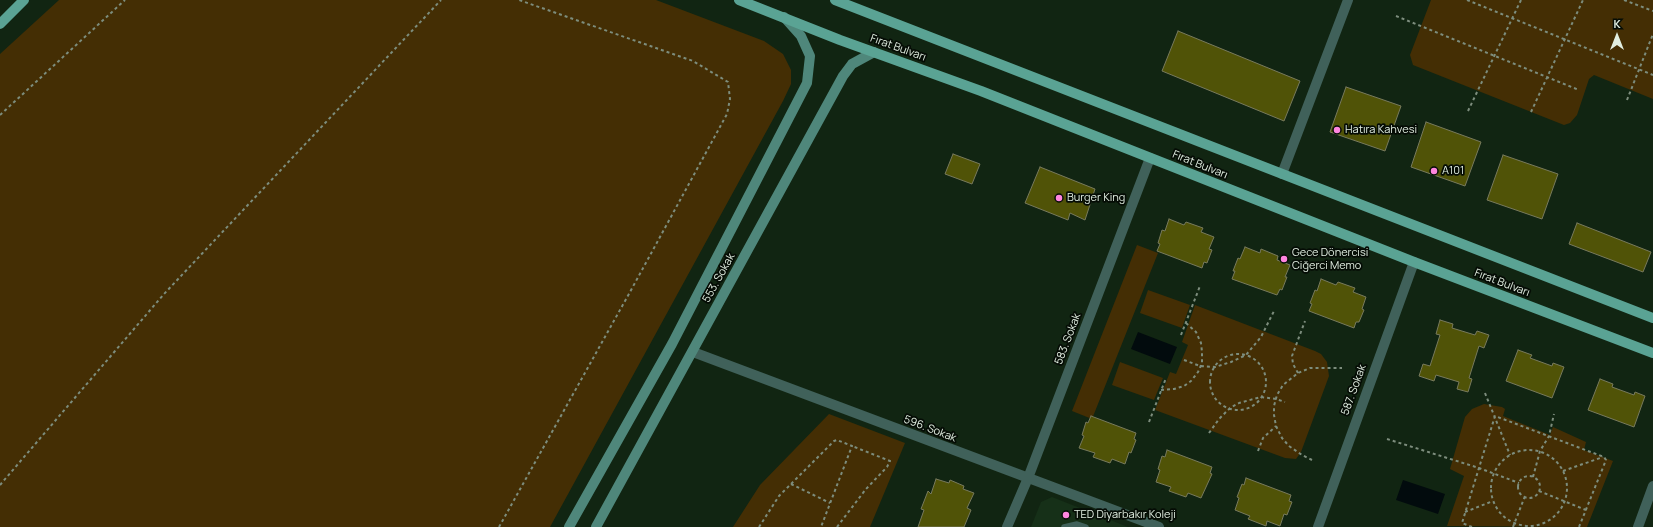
<!DOCTYPE html>
<meta charset="utf-8">
<style>
body{margin:0}
#map{position:relative;width:1653px;height:527px;overflow:hidden;background:#112512;font-family:Manrope,sans-serif}
canvas{display:block}
.north{position:absolute;left:1597px;top:16px;width:40px;height:40px;-webkit-text-stroke:3px #050c05;paint-order:stroke;rotate:0deg;font-size:11px;font-weight:700;line-height:16px;text-align:center;color:#e1eee1}
.north::after{content:'';display:block;margin:auto;width:14px;height:18px;background:#e1eee1;clip-path:polygon(50% 0,100% 100%,50% 72%,0 100%)}
</style>
<div id="map">
<canvas width="1653" height="527"></canvas>
<div class="north">K</div>
</div>
<script>
const g = document.querySelector('canvas').getContext('2d');
g.lineJoin = 'round';
function fill(path, color) { g.fillStyle = color; g.fill(path, 'evenodd'); }
const toPath = rows => new Path2D(rows.map(r => 'M' + r).join(''));
function stroke(path, color, width, dash) { g.strokeStyle = color; g.lineWidth = width; g.lineCap = dash ? 'butt' : 'round'; g.setLineDash(dash || []); g.stroke(path); }
function label(font, color, halo, rows, align = 'center') {
  g.font = font + ' Manrope,sans-serif'; g.lineWidth = 3.5; g.setLineDash([]); g.textBaseline = 'middle'; g.strokeStyle = halo; g.fillStyle = color; for (const [text, x, y, turn = 0] of rows) {
    g.save(); g.translate(x, y); g.rotate((+turn || 0) * Math.PI / 180); g.textAlign = isNaN(turn) ? turn : align; if (halo) g.strokeText(text, 0, 0); g.fillText(text, 0, 0); g.restore();
  }
}
const built = toPath([
 [1052,497,1128,527,1031,527,1041,502]
]);
const green = toPath([
 [59,0,656,0,764,41,783,54,791,70,791,84,783,101,550,527,0,527,0,54],
 [1431,0,1653,0,1653,99,1594,75,1589,79,1577,115,1570,123,1564,125,1413,65,1410,55],
 [1137,245,1158,253,1092,419,1072,411],
 [1148,290,1190,305,1182,328,1140,313],
 [1195,305,1315,351,1321,354,1327,362,1329,376,1301,452,1296,459,1285,458,1155,410,1170,372,1176,374,1188,345,1182,342],
 [1120,362,1163,378,1154,400,1112,385],
 [1484,404,1502,407,1505,409,1503,416,1550,435,1553,427,1586,442,1584,450,1613,461,1587,527,1447,526,1464,476,1450,469,1465,417,1472,409],
 [829,414,905,443,870,527,733,527,760,485]
]);
const water = toPath([
 [1138,332,1177,347,1170,364,1131,349],
 [1403,480,1445,494,1438,514,1396,500]
]);
const building = toPath([
 [1178,31,1300,81,1284,121,1162,71,1178,31],
 [1346,87,1401,106,1385,151,1330,132,1346,87],
 [1426,122,1481,142,1465,186,1411,167,1426,122],
 [953,154,980,164,972,184,945,174,953,154],
 [1503,155,1558,174,1542,219,1487,200,1503,155],
 [1040,167,1095,189,1085,220,1070,213,1068,220,1025,203,1040,167],
 [1169,219,1184,225,1186,222,1203,228,1201,232,1214,237,1209,249,1212,250,1207,263,1204,262,1202,268,1157,251,1160,244,1158,243,1162,230,1165,231,1169,219],
 [1577,223,1651,252,1643,272,1569,244,1577,223],
 [1245,247,1260,253,1261,249,1278,256,1277,260,1290,265,1285,277,1287,277,1282,290,1280,289,1277,295,1232,279,1235,271,1233,271,1238,258,1240,259,1245,247],
 [1321,279,1336,285,1338,282,1355,288,1353,292,1366,297,1362,309,1364,310,1359,322,1356,322,1354,328,1309,311,1312,304,1310,303,1315,290,1317,291,1321,279],
 [1440,320,1453,324,1452,328,1475,335,1477,331,1489,335,1484,348,1479,346,1469,378,1472,379,1468,392,1457,389,1459,382,1436,375,1434,381,1419,376,1423,364,1430,366,1440,335,1436,334,1440,320],
 [1518,350,1532,355,1530,358,1552,366,1553,363,1564,367,1552,398,1506,381,1518,350],
 [1600,379,1613,384,1612,387,1634,395,1635,392,1645,396,1634,427,1588,410,1600,379],
 [1091,416,1136,433,1134,439,1136,440,1131,453,1129,452,1125,464,1112,459,1110,463,1093,457,1095,453,1079,448,1084,436,1082,435,1086,422,1088,423,1091,416],
 [1167,450,1212,467,1210,473,1212,474,1201,498,1188,493,1186,497,1169,491,1171,487,1156,482,1160,470,1158,469,1162,456,1165,457,1167,450],
 [1246,478,1291,495,1289,501,1292,502,1287,515,1284,514,1280,526,1267,521,1266,526,1248,519,1250,516,1235,510,1239,498,1237,497,1242,484,1244,485,1246,478],
 [936,479,949,483,950,480,964,486,963,489,974,493,967,508,971,510,964,527,918,527,924,510,921,509,928,491,931,494,936,479]
]);
const path = toPath([
 [1467,0,1653,75],
 [1624,0,1653,11],
 [1396,16,1579,90],
 [1627,100,1653,34],
 [1468,111,1521,0],
 [1531,112,1583,0],
 [0,115,125,0],
 [1181,335,1200,286],
 '1210 382a28 28 0 1 1 56 0a28 28 0 1 1-56 0Z',
 [1184,360,1200,366,1215,367,1231,362,1246,355,1261,337,1274,311],
 [1298,373,1293,364,1292,356,1305,321],
 [1161,390,1174,389,1184,386,1191,381,1198,372,1202,363,1202,352,1201,343,1196,332,1186,323],
 [1485,393,1510,455],
 [1149,422,1166,378],
 [1209,433,1219,419,1230,408,1239,403,1261,397,1276,399,1285,402],
 [1387,439,1479,468,1519,483],
 '1491 488a38 38 0 1 1 76 0a38 38 0 1 1-76 0Z',
 [1258,451,1263,438,1276,426],
 [1312,460,1302,455,1289,446,1282,438,1276,426,1274,415,1274,406,1277,395,1283,385,1298,373,1310,368,1342,368],
 [1563,471,1603,457],
 '1518 487a11 11 0 1 1 22 0a11 11 0 1 1-22 0Z',
 [1533,477,1540,451,1549,436,1554,414],
 [791,484,830,503],
 [0,485,164,294,441,0],
 [1539,491,1586,510],
 [1465,512,1493,501],
 [499,527,630,292,727,114,730,99,728,82,693,61,519,0],
 [759,527,779,496,834,441,837,440,852,446,821,527],
 [837,527,866,489,887,467,890,461,852,446],
 [1472,527,1462,523,1495,416,1604,457,1606,460,1579,527],
 [1513,527,1525,496]
]);
const lane = toPath([
 [1064,527,1077,524,1086,527]
]);
const street = toPath([
 [1282,174,1348,0],
 [693,352,1159,527],
 [1007,527,1028,478,1150,158],
 [1318,527,1414,262],
 [1638,527,1653,486]
]);
const secondary = toPath([
 [569,527,672,344,807,83,810,56,801,36,784,17],
 [596,527,843,76,852,64,874,52]
]);
const primary = toPath([
 [739,0,840,40,981,91,1414,262,1653,353],
 [835,0,1653,318],
 [0,24,24,0]
]);
const markers = [
 [1337,130,4,"#ff85df"],
 [1434,171,4,"#ff85df"],
 [1059,198,4,"#ff85df"],
 [1284,259,4,"#ff85df"],
 [1066,515,4,"#ff85df"]
];
const streetNames = [
 ["Fırat Bulvarı",898,48,20],
 ["Fırat Bulvarı",1200,165,22],
 ["553. Sokak",719,278,-61],
 ["Fırat Bulvarı",1502,283,21],
 ["583. Sokak",1068,339,-69],
 ["587. Sokak",1354,390,-70],
 ["596. Sokak",930,429,21]
];
const poiNames = [
 ["Hatıra Kahvesi",1345,130],
 ["A101",1442,171],
 ["Burger King",1067,198],
 ["Gece Dönercisi",1292,253],
 ["Ciğerci Memo",1292,266],
 ["TED Diyarbakır Koleji",1074,515]
];
fill(built, '#163018');
fill(green, '#442e04');
fill(water, '#020b0d');
fill(building, '#505307');
stroke(building, '#787a5d', 1);
stroke(path, '#7d8d7d', 2, [3, 3]);
stroke(lane, '#40615a', 5.5);
stroke(street, '#40615a', 10);
stroke(secondary, '#4f877b', 10);
stroke(primary, '#5aa394', 10);
for (const [x, y, r, color] of markers) { const dot = new Path2D(); dot.arc(x, y, r, 0, 2 * Math.PI); g.fillStyle = color; g.fill(dot); stroke(dot, '#050c05', 1.5); }
label('11px', '#e1eee1', '#050c05', streetNames);
label('11px', '#e1eee1', '#050c05', poiNames, 'left');
</script>
